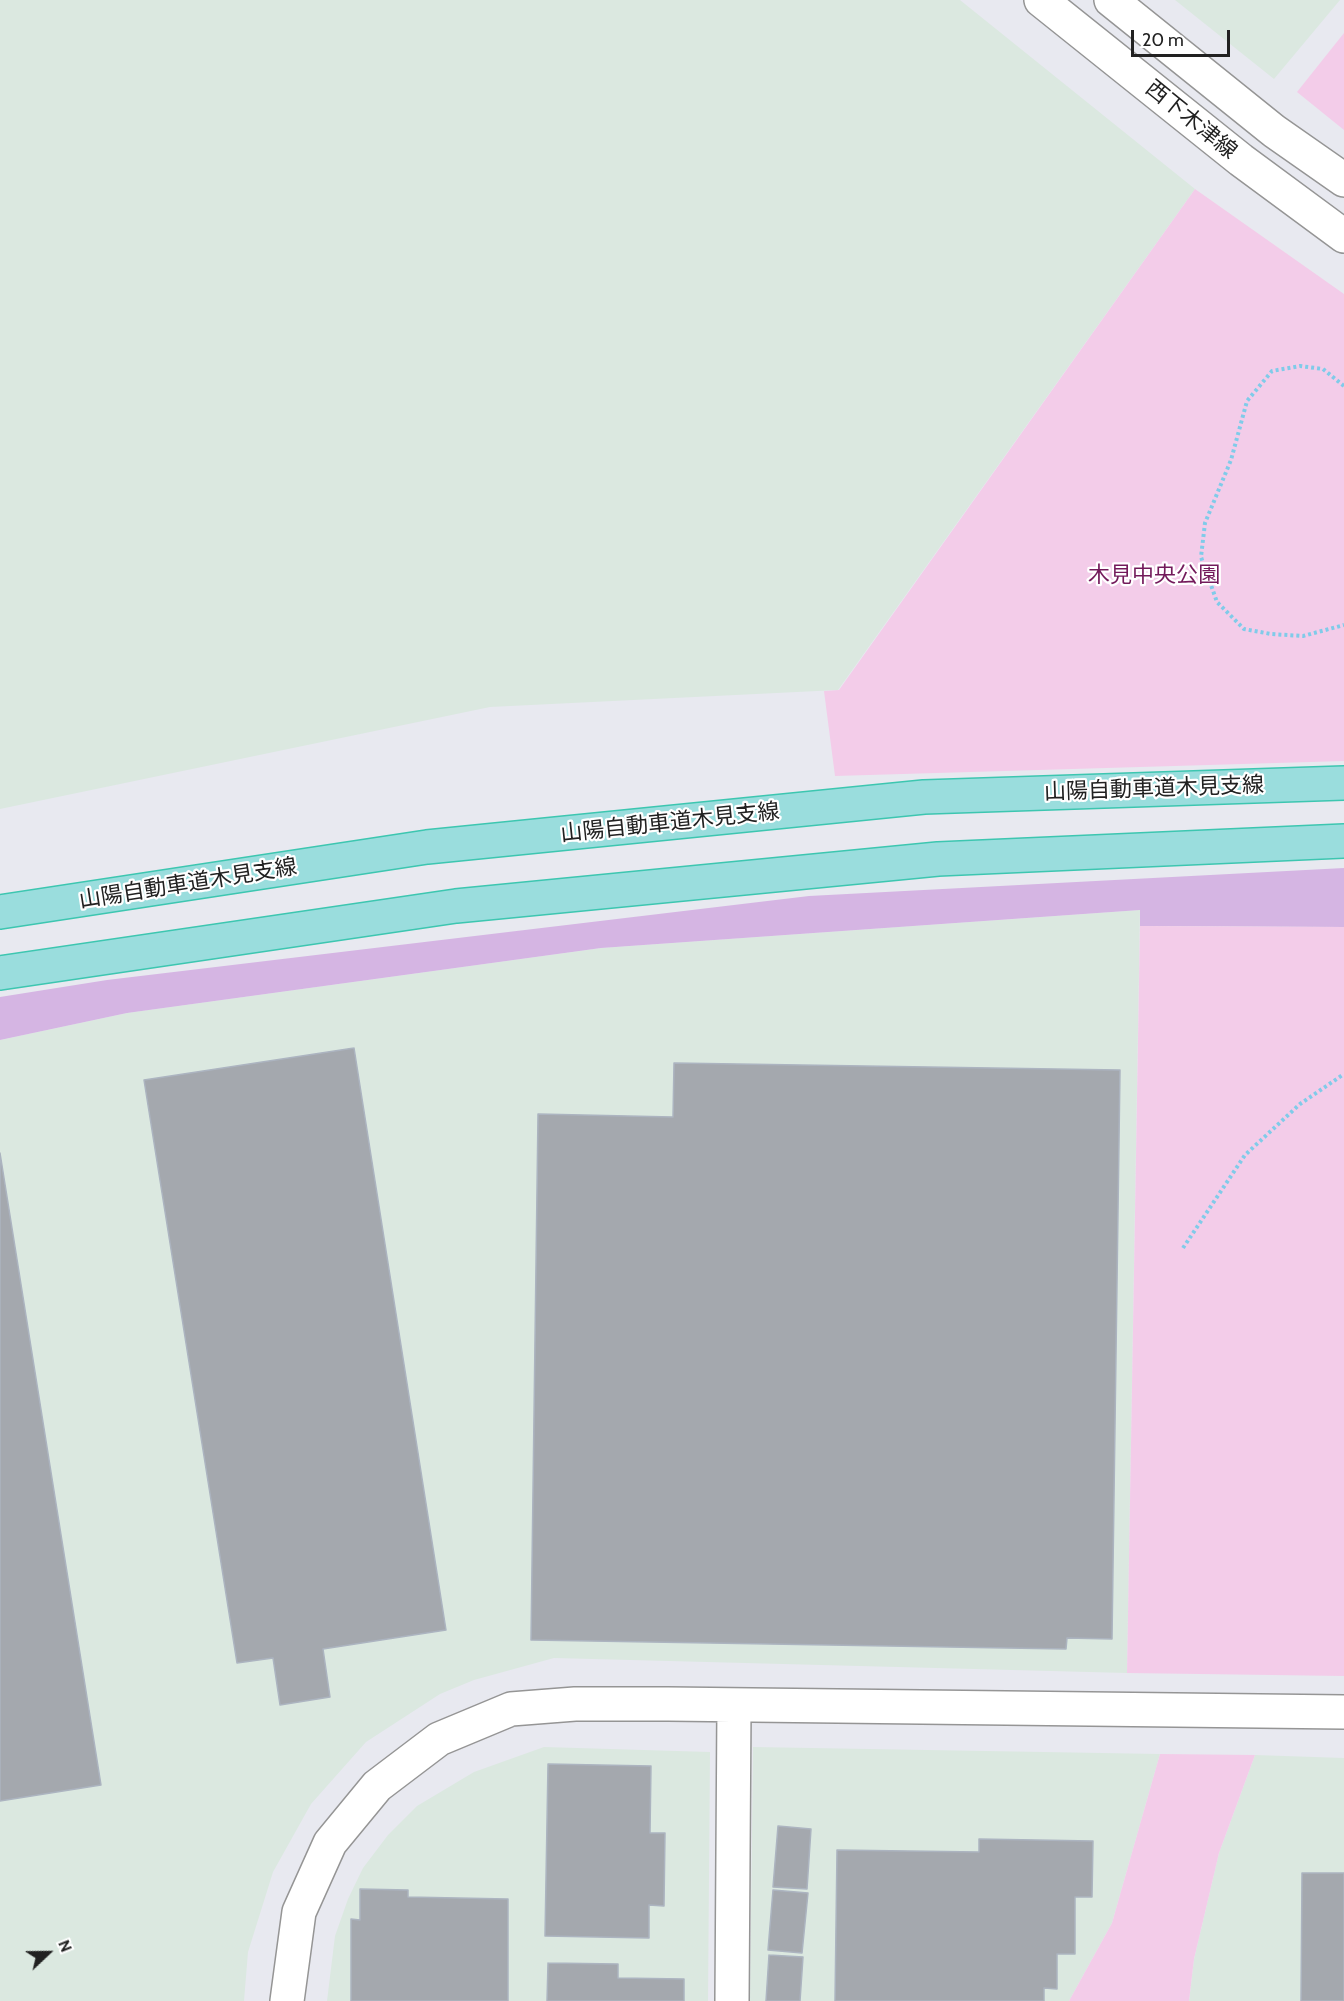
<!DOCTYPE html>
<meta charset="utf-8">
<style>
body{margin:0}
#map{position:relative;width:1344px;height:2001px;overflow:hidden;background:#e8e9f0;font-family:Cabin,sans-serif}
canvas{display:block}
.north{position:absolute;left:18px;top:1923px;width:60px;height:60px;-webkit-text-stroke:4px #fff;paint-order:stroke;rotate:68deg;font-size:16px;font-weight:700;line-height:24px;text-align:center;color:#212121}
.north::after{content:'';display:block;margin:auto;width:21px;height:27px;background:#212121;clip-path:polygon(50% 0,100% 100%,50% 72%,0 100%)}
.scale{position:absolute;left:1131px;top:30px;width:99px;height:27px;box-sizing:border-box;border:3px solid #212121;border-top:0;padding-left:8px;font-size:18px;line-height:21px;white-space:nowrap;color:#212121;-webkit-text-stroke:4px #fff;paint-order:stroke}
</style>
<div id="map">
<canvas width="1344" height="2001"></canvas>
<div class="north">N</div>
<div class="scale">20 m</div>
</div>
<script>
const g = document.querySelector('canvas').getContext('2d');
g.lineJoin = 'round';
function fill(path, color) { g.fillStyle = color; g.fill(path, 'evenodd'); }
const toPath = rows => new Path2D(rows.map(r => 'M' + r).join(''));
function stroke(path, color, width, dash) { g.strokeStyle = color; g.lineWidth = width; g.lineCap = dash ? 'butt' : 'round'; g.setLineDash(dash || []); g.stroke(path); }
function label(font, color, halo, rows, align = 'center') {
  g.font = font + ' Cabin,"Noto Sans JP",sans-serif'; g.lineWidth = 4.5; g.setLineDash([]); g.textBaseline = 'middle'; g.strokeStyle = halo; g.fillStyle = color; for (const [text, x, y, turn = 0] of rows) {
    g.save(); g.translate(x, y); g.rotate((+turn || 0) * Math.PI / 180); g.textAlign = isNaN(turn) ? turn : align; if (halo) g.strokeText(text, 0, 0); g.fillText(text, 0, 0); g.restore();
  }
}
const industrial = toPath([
 [0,0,960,0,1195,189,838,690,490,707,0,809],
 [1175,0,1340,0,1274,79],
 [1140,910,1127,1673,554,1658,474,1680,440,1694,366,1742,311,1804,273,1872,248,1952,244,2001,0,2001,0,1040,127,1013,601,948],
 [544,1747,710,1752,708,2001,327,2001,335,1936,348,1899,363,1868,388,1835,417,1806,474,1772],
 [753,1747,1160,1754,1112,1923,1069,2001,750,2001],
 [1255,1755,1344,1758,1344,2001,1189,2001,1194,1959,1219,1853]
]);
const grass = toPath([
 [1344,868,1344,927,1140,926,1140,910,601,948,127,1013,0,1040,0,997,107,980,809,896]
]);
const park = toPath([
 [1344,33,1344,130,1297,92],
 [1195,189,1344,294,1344,761,835,776,824,691,839,690],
 [1140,926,1344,927,1344,1676,1127,1673],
 [1160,1754,1255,1755,1219,1853,1194,1959,1189,2001,1069,2001,1112,1923]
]);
const building = toPath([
 [354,1048,446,1630,323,1649,330,1697,280,1705,273,1658,237,1663,144,1080,354,1048],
 [674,1063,1120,1070,1112,1639,1067,1638,1066,1649,531,1640,538,1114,673,1117,674,1063],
 [0,1153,101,1785,0,1801,0,1153],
 [548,1764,651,1766,650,1833,665,1833,664,1906,649,1905,649,1938,545,1936,548,1764],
 [778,1826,811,1829,807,1889,773,1887,778,1826],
 [979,1839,1093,1841,1092,1897,1075,1897,1075,1954,1057,1954,1057,1989,1044,1988,1044,2001,835,2001,837,1850,979,1852,979,1839],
 [1302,1873,1344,1873,1344,2001,1301,2001,1302,1873],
 [360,1889,408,1890,408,1897,508,1899,508,2001,351,2001,351,1919,360,1920,360,1889],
 [773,1890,808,1893,802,1953,768,1950,773,1890],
 [769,1955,803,1957,800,2001,766,2001,769,1955],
 [548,1963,618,1964,618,1978,684,1979,684,2001,547,2001,548,1963]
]);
const path = toPath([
 [1344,386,1323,369,1300,366,1272,371,1247,401,1231,460,1205,523,1201,557,1217,602,1244,629,1271,634,1303,636,1344,625],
 [1183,1248,1245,1155,1300,1104,1344,1074]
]);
const minor = toPath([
 [1041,0,1241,160,1344,236],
 [1111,0,1274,131,1344,180],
 [287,2001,299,1912,330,1843,377,1786,439,1739,511,1709,575,1704,668,1704,1344,1712],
 [732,2001,734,1706]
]);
const highway = toPath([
 [0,912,427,847,924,797,1344,783],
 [0,973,456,906,938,859,1344,841]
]);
const streetNames = [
 ["西下木津線",1191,120,39],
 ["山陽自動車道木見支線",1154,789,-2],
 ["山陽自動車道木見支線",670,823,-6],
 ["山陽自動車道木見支線",188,884,-9]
];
const parkNames = [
 ["木見中央公園",1154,576]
];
fill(industrial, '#dbe8e0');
fill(grass, '#d5b5e3');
fill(park, '#f3cce9');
fill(building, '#a4a8ae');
stroke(building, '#acb4c0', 1.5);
stroke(minor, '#959595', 36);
stroke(highway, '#3dc6b0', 36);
stroke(path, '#80cbe9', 4, [3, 3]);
stroke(minor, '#fff', 33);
stroke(highway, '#9adddd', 33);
label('22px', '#212121', '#fff', streetNames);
label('22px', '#731a5b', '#fff', parkNames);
</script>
